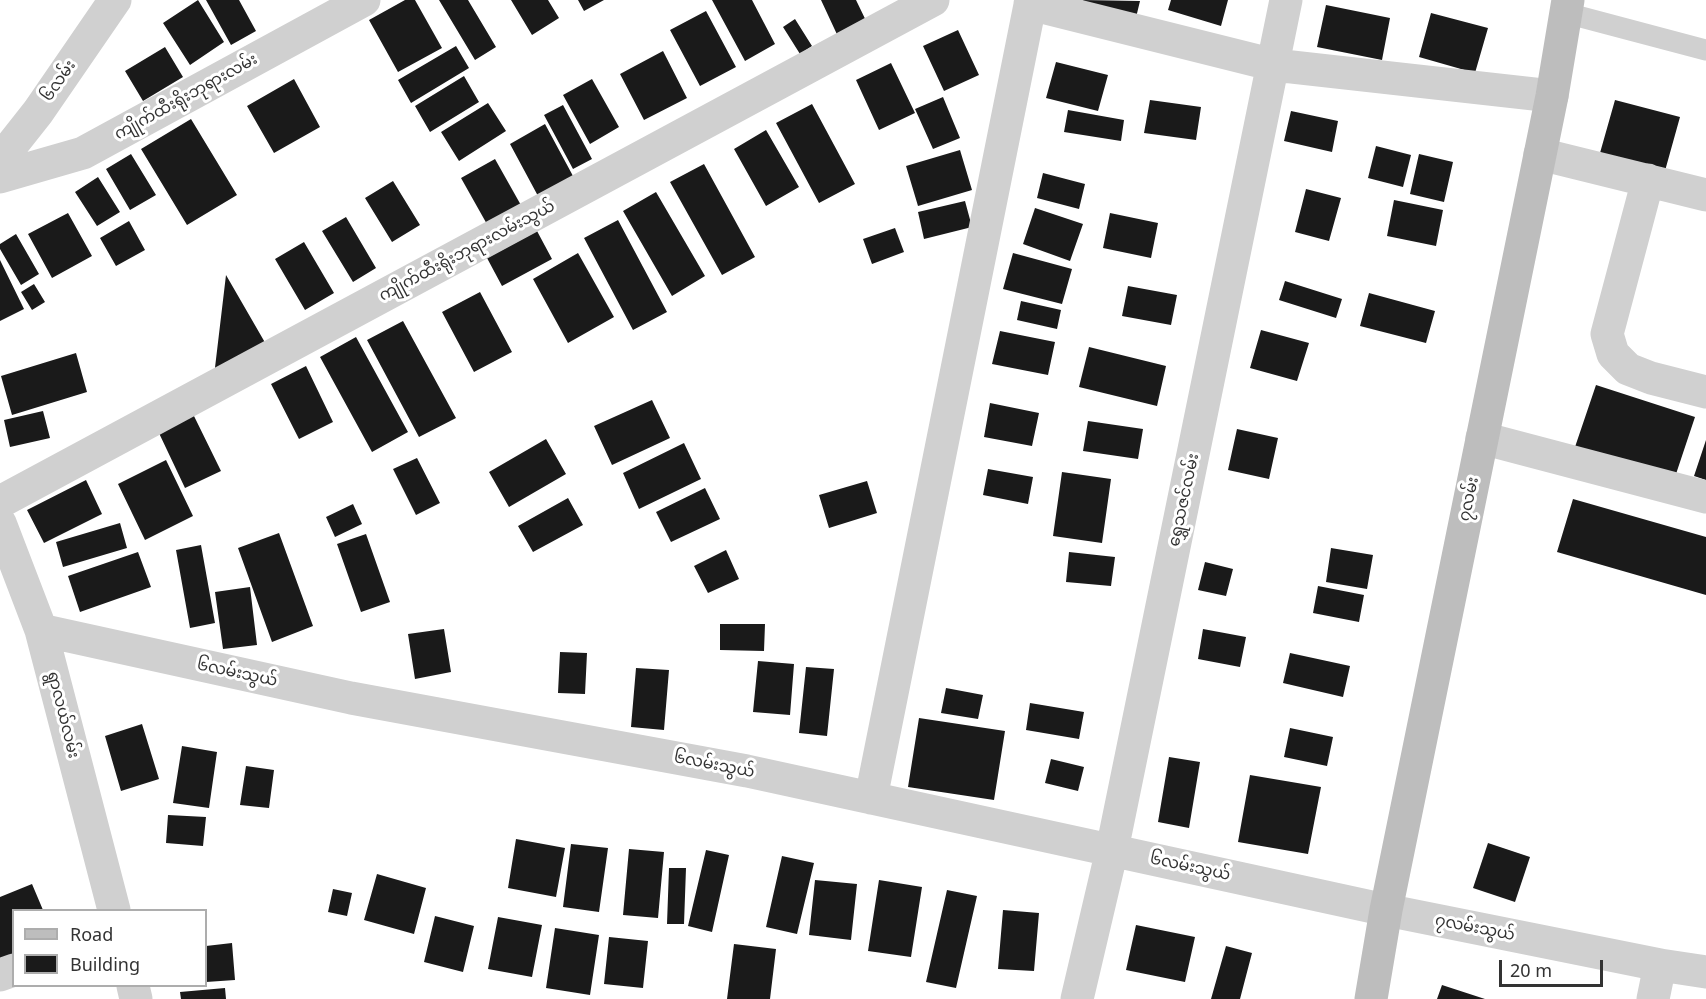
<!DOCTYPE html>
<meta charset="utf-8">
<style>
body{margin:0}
#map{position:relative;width:1706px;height:999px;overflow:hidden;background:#fff;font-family:"Noto Sans",sans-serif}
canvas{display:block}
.legend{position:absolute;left:12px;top:909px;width:195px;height:78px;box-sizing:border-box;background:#fff;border:2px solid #adadad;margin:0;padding:8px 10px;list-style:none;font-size:18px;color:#333}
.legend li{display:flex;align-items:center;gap:12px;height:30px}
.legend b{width:30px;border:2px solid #adadad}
.scale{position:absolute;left:1499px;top:960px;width:104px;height:27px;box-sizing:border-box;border:3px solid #333;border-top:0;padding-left:8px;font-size:18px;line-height:21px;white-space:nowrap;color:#333;-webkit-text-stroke:4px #fff;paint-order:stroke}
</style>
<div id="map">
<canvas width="1706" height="999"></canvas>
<ul class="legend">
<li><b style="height:8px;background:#bdbdbd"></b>Road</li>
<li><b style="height:16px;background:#1a1a1a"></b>Building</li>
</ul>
<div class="scale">20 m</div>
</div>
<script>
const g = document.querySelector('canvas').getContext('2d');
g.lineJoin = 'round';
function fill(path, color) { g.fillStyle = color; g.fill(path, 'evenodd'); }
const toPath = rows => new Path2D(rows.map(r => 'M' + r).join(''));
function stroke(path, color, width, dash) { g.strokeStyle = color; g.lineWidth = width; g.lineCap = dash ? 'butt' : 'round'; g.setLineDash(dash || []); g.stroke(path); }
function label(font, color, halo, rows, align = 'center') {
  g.font = font + ' "Noto Sans","Noto Sans Myanmar",sans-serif'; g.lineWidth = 6; g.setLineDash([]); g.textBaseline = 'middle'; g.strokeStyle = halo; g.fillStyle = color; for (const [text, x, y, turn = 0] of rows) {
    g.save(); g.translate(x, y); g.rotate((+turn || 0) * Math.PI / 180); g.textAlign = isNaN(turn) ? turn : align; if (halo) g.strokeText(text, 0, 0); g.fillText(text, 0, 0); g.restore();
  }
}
const building = toPath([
 [198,0,224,42,190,65,163,23],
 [206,0,239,0,256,31,231,45],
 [405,0,415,0,442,48,398,72,369,20],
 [439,0,468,0,496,47,475,60],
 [511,0,548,0,559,18,532,35],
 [578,0,604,0,584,11],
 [712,0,752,0,775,44,745,61],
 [821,0,856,0,870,29,841,43],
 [1082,0,1140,1,1133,30],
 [1171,0,1228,0,1221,26,1168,10],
 [1326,5,1390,18,1382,60,1317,47],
 [706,11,736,67,700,86,670,30],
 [1431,13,1488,28,1475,73,1419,57],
 [795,19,812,46,800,54,783,27],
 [958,30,979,75,944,91,923,46],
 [456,46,469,68,411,103,398,80],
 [165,47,183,77,143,101,125,71],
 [663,51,687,98,644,120,620,74],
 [1056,62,1108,75,1098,111,1046,98],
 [891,63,915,113,879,130,856,80],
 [464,76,479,102,430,132,415,106],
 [294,79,320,127,274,153,247,106],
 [592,79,619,127,590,144,563,95],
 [943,97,960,138,933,149,915,109],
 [1150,100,1201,107,1196,140,1144,133],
 [1615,100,1680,117,1663,178,1598,160],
 [488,103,506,131,459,161,441,132],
 [812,104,855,184,819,203,776,123],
 [563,105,592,159,573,169,544,115],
 [1068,110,1124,120,1121,141,1064,132],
 [1291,111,1338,121,1332,152,1284,141],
 [191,119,237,195,187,225,141,149],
 [545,124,573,176,538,196,510,144],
 [766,130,799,187,766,206,734,149],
 [1376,146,1411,155,1403,187,1368,178],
 [960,150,972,190,918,206,906,166],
 [131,154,156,195,130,210,106,169],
 [1419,154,1453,162,1444,202,1410,194],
 [495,159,522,207,488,226,461,178],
 [704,164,755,257,722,275,670,182],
 [1043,173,1085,184,1079,209,1037,198],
 [98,177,120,212,97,226,75,192],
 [393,181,420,225,392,242,365,198],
 [1306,189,1341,198,1329,241,1295,232],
 [656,192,705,276,672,296,623,211],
 [1394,200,1443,210,1436,246,1387,236],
 [965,201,972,227,924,239,918,212],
 [1035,208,1083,224,1070,261,1023,244],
 [68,213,92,256,52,278,28,234],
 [1110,213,1158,223,1151,258,1103,248],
 [346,217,376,268,353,282,322,231],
 [618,220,667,312,633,330,584,238],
 [129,221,145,250,116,266,100,238],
 [895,228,904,252,872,264,863,239],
 [537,231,552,259,502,286,487,258],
 [16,234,39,274,21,285,0,249,0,244],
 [304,242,334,293,305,310,275,259],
 [578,253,614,317,568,343,533,279],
 [1013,253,1072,269,1062,304,1003,289],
 [0,260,24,309,0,321],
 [226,275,267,346,214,376],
 [1285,281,1342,299,1336,318,1279,300],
 [34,284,45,302,32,310,21,292],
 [1128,286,1177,295,1171,325,1122,316],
 [480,292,512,352,474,372,442,312],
 [1369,293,1435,311,1426,343,1360,326],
 [1021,301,1061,310,1057,329,1017,320],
 [403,321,456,418,419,437,367,340],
 [1261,330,1309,343,1297,381,1250,368],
 [1000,331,1055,342,1048,375,992,364],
 [356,337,408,432,372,452,320,357],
 [1089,347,1166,366,1157,406,1079,387],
 [76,353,87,392,12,415,1,376],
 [306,366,333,422,299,439,271,384],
 [1596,385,1695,417,1674,480,1575,447],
 [652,400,670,438,612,465,594,426],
 [990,403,1039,413,1032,446,984,437],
 [43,411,50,438,10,447,4,420],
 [193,414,221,471,185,488,158,431],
 [1088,421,1143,429,1138,459,1083,451],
 [1237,429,1278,438,1269,479,1228,470],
 [546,439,566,474,509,507,489,472],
 [1706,440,1706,480,1694,476],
 [684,443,701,479,639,509,623,473],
 [417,458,440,503,416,515,393,469],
 [166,460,193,516,145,540,118,484],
 [988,469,1033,477,1028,504,983,495],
 [1062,472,1111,479,1102,543,1053,536],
 [86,480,102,514,44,543,27,510],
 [867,481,877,513,829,528,819,495],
 [705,488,720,519,671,542,656,512],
 [568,498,583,525,533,552,518,526],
 [1573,499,1706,537,1706,595,1557,552],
 [353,504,362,524,335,537,326,517],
 [120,523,127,548,63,567,56,542],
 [279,533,313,626,272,642,238,548],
 [366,534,390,602,361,612,337,544],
 [201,545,215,623,190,628,176,550],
 [1331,548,1373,555,1367,589,1326,582],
 [726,550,739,579,708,593,694,566],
 [138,552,151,587,80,612,68,576],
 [1069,552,1115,557,1111,586,1066,582],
 [1205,562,1233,569,1226,596,1198,590],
 [1318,586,1364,595,1359,622,1313,613],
 [250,587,257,645,223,649,215,592],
 [720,624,765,624,764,651,720,650],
 [444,629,451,672,415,679,408,634],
 [1203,629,1246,637,1240,667,1198,659],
 [560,652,587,653,585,694,558,693],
 [1290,653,1350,666,1343,697,1283,683],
 [758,661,794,664,790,715,753,712],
 [806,667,834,669,827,736,799,733],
 [636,668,669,670,664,730,631,727],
 [946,688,983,695,978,719,941,713],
 [1030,703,1084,712,1079,739,1026,730],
 [919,718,1005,731,994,800,908,787],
 [142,724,159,779,121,791,105,736],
 [1290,728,1333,737,1327,766,1284,757],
 [182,746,217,752,209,808,173,803],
 [1169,757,1200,762,1189,828,1158,822],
 [1051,759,1084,767,1078,791,1045,783],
 [246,766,274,770,269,808,240,805],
 [1250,775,1321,787,1308,854,1238,842],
 [168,815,206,817,203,846,166,843],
 [516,839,565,848,556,897,508,888],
 [1488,843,1530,857,1515,902,1473,888],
 [571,844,608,848,599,912,563,907],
 [629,849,664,852,658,918,623,915],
 [706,850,729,855,712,932,688,926],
 [782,856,814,863,797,934,766,927],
 [669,868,686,868,684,924,667,924],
 [377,874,426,888,414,934,364,920],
 [815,880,857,884,851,940,809,935],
 [879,880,922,887,911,957,868,951],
 [32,884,43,910,14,910,14,954,0,960,0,897],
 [333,889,352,893,347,916,328,912],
 [947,890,977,896,956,988,926,982],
 [1003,910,1039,913,1034,971,998,969],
 [435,916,474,926,463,972,424,962],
 [498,917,542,925,532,977,488,969],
 [1136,925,1195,937,1185,982,1126,970],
 [555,928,599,935,590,995,546,988],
 [609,937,648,941,643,988,604,984],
 [232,943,235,980,206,982,206,946],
 [734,944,776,949,770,999,727,999],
 [1226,946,1252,953,1240,999,1211,999],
 [1442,985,1485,999,1437,999],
 [225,988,226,999,181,999,180,992]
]);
const lane = toPath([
 [1566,13,1706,50]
]);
const street = toPath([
 [1030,4,1274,65,1552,96],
 [1540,154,1706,195],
 [0,160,38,112,115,0],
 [0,177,83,153,364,0],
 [1648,180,1607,334,1613,354,1628,369,1651,378,1706,392],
 [1482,438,1706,497],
 [0,502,933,0],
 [0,523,41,630,114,910],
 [41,630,351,698,747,771,1386,910,1660,965,1706,972],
 [871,798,1031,0],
 [0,975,14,970],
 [133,986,136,999],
 [1077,999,1112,850,1286,0],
 [1653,999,1660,965]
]);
const secondary = toPath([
 [1371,999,1386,910,1552,96,1568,0]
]);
const streetNames = [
 ["၆လမ်း",59,81,-55],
 ["ကျိုက်ထီးရိုးဘုရားလမ်း",186,97,-29],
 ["ကျိုက်ထီးရိုးဘုရားလမ်းသွယ်",467,251,-28],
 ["၇လမ်း",1469,499,-78],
 ["ရွှေသဇင်လမ်း",1184,500,-78],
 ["၆လမ်းသွယ်",237,673,12],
 ["ရွာလယ်လမ်း",63,715,76],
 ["၆လမ်းသွယ်",714,765,11],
 ["၆လမ်းသွယ်",1190,867,12],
 ["၇လမ်းသွယ်",1475,928,11]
];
fill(building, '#1a1a1a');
stroke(lane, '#d0d0d0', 21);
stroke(street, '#d0d0d0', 33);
stroke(secondary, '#bdbdbd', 33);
label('16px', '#333', '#fff', streetNames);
</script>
